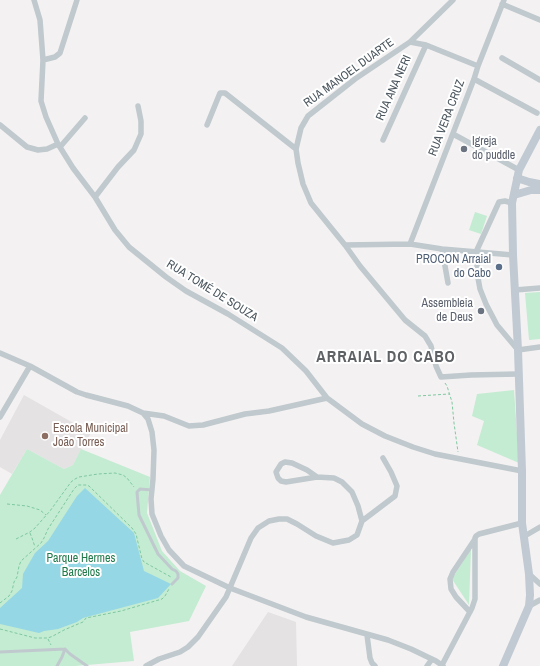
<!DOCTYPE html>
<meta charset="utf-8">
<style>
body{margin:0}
canvas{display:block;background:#f3f1f1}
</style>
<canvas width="540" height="666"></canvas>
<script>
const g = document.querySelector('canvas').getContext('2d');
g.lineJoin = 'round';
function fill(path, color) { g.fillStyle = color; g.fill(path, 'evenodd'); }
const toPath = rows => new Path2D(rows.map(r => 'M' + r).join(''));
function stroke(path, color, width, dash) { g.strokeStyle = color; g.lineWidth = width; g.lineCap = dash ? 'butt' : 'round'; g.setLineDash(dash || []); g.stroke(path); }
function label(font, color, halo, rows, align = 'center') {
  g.font = font + ' "Archivo Narrow",sans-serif'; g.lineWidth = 4; g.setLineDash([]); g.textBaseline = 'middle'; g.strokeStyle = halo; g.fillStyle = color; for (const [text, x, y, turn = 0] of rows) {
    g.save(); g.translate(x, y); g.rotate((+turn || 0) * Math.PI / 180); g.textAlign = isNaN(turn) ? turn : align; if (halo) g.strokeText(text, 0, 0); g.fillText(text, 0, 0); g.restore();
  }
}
const education = toPath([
 [24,395,91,433,81,449,73,465,64,469,27,449,12,474,0,467,0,440],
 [268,612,296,622,297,666,232,666]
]);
const green = toPath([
 [475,212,487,216,481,234,469,230],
 [540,292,540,339,529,340,525,293],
 [514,390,519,463,477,445,484,421,472,416,477,394],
 [27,449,64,469,73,465,81,449,150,477,147,513,162,551,180,571,206,586,189,621,130,632,134,661,75,666,0,666,0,495],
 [471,549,469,605,452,579]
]);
const water = toPath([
 [85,488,134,533,144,571,171,584,158,598,83,618,77,622,58,629,44,631,39,633,0,624,0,608,22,588,23,574,35,553,48,541,77,496]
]);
const path = toPath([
 [445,383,447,386,452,402,454,423,458,452],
 [418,396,449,394],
 [7,504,27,506,40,510,46,515],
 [30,533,32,538,35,547],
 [16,539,30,532,35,528,50,511,71,482,75,479,79,477,98,474,115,473,123,475,127,478,134,487],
 [0,603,9,596,12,591,14,582,17,577,19,566,21,561,41,543,44,538,48,529,74,489,78,485,86,485,89,486,132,528,136,534,142,559,144,562,171,577],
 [0,629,35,638,48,638,53,636,64,630,78,624,83,622,86,618,121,611,162,599,165,596,169,589],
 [48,639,51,645]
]);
const service = toPath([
 [152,490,140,489,137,492,139,515,158,554,172,569,176,571,178,574,178,578,172,584],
 [0,652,65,649,70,654,87,666],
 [57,666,62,657,65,649]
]);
const minor = toPath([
 [34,0,40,20,43,60,41,101,46,117,58,144,73,168,95,197,115,230,129,247,166,277,186,291,228,314,282,348,306,371,327,398,362,424,385,436,413,447,435,454,522,471],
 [502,4,540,20],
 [410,42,453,0],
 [502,58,540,80],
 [43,60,55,57,60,53,77,0],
 [478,66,426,45,410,42,355,79,308,116,301,128,296,149,298,163,303,184,311,203,345,245,360,266,405,320,425,336,431,346,436,366,441,377,471,375,518,374],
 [474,79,537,113],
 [0,125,27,147,38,150,47,149,58,144],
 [207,125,220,93,225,93,296,149],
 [453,134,519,170],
 [383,140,426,45],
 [60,147,85,118],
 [95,197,118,167,134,150,141,134,141,121,138,106],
 [512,203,505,201,499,202,476,252,478,278,480,289,486,304,497,325,518,350,540,347],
 [410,244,474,79,478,66,504,0],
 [345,245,410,244,442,249,513,255],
 [442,249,448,283],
 [515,290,540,288],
 [0,353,30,366,77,392,86,395,128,406,143,413,148,419,152,432,154,450,153,479,151,499,152,514,161,536,169,550,184,566,230,588,306,617,388,640,411,649,436,661,443,666],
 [143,413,164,416,189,426,203,425,245,414,269,411,327,398],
 [0,417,30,366],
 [362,521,395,496,397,486,391,472,383,458],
 [523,537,540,527],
 [529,574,540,584],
 [529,606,540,600],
 [470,612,456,597,451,589,450,579,453,572,475,539],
 [367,635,370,658,372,663,375,666],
 [442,665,472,608,475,599,475,538,476,536,479,534,522,523],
 [146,666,159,659,180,652,188,647,198,637,226,597,251,538,258,528,269,521,279,519,287,519,297,524,316,536,333,543,349,540,357,535,362,521,358,506,352,492,342,482,334,478,317,477,286,482,281,481,278,478,276,472,281,464,285,462,292,463,307,470,317,477],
 [427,666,432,659]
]);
const secondary = toPath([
 [517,178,529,182,540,184],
 [514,195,531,190,540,190],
 [503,666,529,606,530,595,529,574,522,523,522,471,518,350,513,255,512,203,519,170,540,130]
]);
const markers = [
 [464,149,4,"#6b7280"],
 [499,267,4,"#5c6f8a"],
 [481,311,4,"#6b7280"],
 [45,436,4,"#8d6e63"]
];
const streetNames = [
 ["RUA MANOEL DUARTE",349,73,-36],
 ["RUA ANA NERI",394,88,-66],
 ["RUA VERA CRUZ",447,118,-69],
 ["RUA TOMÉ DE SOUZA",212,291,32]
];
const worshipNames = [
 ["Igreja",472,142],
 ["do puddle",472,156],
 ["Assembleia",473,304,"right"],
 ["de Deus",473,318,"right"]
];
const serviceNames = [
 ["PROCON Arraial",491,260],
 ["do Cabo",491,274]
];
const educationNames = [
 ["Escola Municipal",53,429],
 ["João Torres",53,443]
];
const parkNames = [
 ["Parque Hermes",81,559],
 ["Barcelos",81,573]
];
const districtNames = [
 ["ARRAIAL DO CABO",386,358]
];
fill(education, '#e4e2e3');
fill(green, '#c4ecd2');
fill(water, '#95d7e5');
stroke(path, '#7fc8a1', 1, [3, 2]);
stroke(service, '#c0c9ce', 3);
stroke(minor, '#c0c9ce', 5.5);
stroke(secondary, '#c1cad3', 8);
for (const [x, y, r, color] of markers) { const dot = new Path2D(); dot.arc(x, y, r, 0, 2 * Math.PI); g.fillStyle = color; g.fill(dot); stroke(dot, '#fff', 1.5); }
label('12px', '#4a555d', '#fff', streetNames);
label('12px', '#5b616d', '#fff', worshipNames, 'left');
label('12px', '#4e5e75', '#fff', serviceNames, 'right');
label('12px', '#785e54', '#fff', educationNames, 'left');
label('12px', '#207a4a', '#fff', parkNames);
g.letterSpacing = '1px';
label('bold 16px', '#5e6265', '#fff', districtNames);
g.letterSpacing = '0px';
</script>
